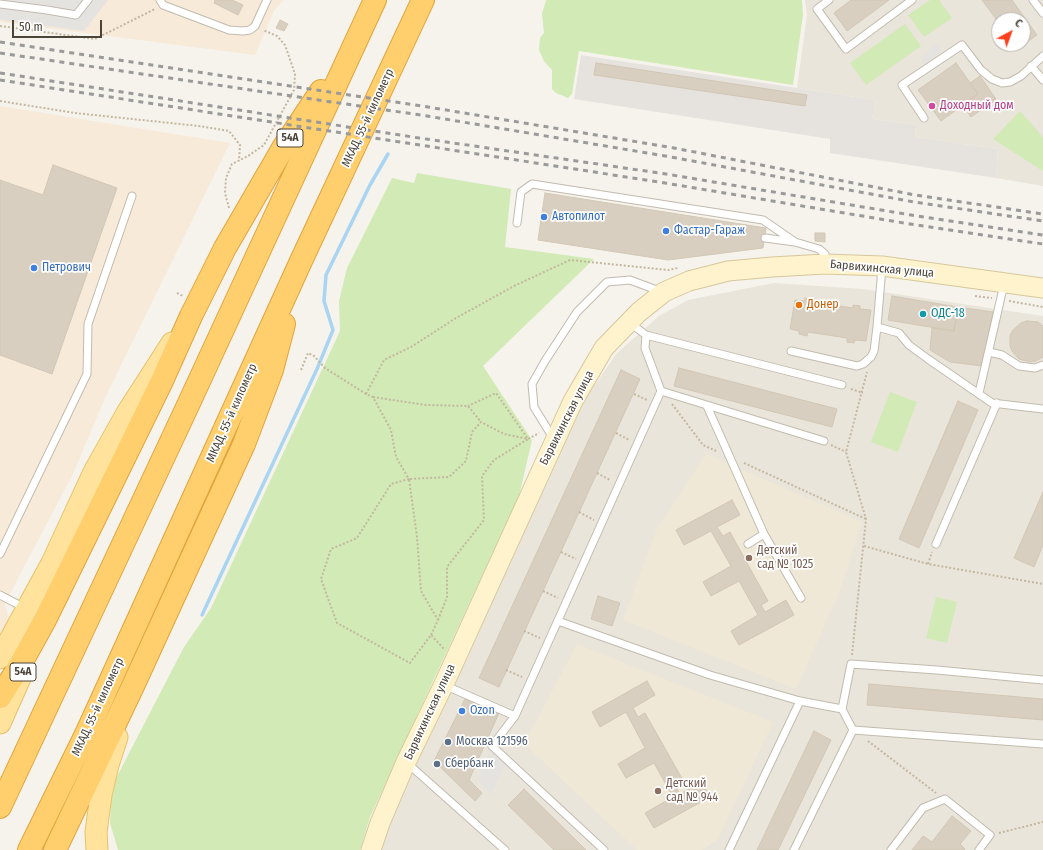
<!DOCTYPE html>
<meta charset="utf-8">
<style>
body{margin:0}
#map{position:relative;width:1043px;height:850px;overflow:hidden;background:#f6f3ec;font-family:"Fira Sans Condensed",sans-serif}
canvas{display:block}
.north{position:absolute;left:991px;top:12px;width:40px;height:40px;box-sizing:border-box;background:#fff;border:1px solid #b7b4b0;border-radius:50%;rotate:41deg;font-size:11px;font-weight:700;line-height:16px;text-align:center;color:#4b4439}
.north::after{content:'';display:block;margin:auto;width:14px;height:18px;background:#fc3f1d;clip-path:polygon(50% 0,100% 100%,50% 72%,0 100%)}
.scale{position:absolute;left:12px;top:20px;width:90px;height:18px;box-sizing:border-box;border:2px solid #4b4439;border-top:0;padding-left:5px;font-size:12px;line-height:14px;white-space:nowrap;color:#4b4439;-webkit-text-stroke:3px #fff;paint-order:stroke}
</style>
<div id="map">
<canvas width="1043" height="850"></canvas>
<div class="north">С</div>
<div class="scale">50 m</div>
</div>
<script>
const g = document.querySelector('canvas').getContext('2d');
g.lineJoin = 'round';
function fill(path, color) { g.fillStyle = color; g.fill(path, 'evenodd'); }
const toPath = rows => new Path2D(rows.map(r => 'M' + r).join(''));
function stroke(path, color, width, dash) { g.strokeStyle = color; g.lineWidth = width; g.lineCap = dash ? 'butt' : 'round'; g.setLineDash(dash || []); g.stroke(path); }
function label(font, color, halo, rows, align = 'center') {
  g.font = font + ' "Fira Sans Condensed",sans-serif'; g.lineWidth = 3.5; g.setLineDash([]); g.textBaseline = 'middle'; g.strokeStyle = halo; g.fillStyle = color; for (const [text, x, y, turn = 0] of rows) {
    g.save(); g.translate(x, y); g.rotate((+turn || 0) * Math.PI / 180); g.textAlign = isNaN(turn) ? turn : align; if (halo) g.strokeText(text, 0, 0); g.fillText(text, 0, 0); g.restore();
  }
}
const residential = toPath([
 [805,0,1043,0,1043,186,996,178,998,149,915,137,916,125,872,119,875,100,797,88,807,14],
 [999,20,1023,20,1023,44,999,44],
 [774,283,863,289,1043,316,1043,850,381,850,387,827,414,761,586,398,616,354,659,316,688,300]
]);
const commercial = toPath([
 [0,0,284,0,275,9,255,55,0,22],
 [0,106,230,143,105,398,73,474,5,603,9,620,0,633]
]);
const industrial = toPath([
 [581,55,875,100,872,119,916,125,915,137,998,149,996,178,830,153,830,139,574,99]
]);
const education = toPath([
 [706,454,862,522,841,588,796,689,623,620,657,529],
 [577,644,773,722,718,839,702,850,637,850,524,744]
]);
const green = toPath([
 [546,0,802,0,803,15,793,85,579,51,572,94,568,98,556,93,552,89,552,70,544,61,539,50,540,38,544,33,542,14],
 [930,0,939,0,952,18,924,37,908,15],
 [905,24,921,46,866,85,850,63],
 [1020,111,1043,137,1043,171,993,139],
 [417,173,511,189,505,247,594,259,483,366,532,440,519,496,370,817,360,850,118,850,110,823,112,786,184,647,211,608,340,331,339,301,347,268,392,178,414,183],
 [890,392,917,402,898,452,871,442],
 [936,597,957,602,947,643,926,638]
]);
const parking = toPath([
 [0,0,108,0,84,31,0,20],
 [937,44,942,51,925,64,920,57],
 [492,746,507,760,491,795,478,779]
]);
const stream = toPath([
 [202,615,317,369,333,330,324,301,326,275,370,185,388,154]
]);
const building = toPath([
 [215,0,232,0,243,5,238,15,214,3,215,0],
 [851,0,889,0,847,31,834,13,851,0],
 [982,0,1012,0,1037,35,1017,49,1014,44,1023,44,1023,20,999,20,999,23,982,0],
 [280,20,288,24,284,31,276,28,280,20],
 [596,63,807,95,805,106,594,75,596,63],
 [956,63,978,94,941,121,918,90,956,63],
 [980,76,996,99,971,117,963,106,978,94,970,83,980,76],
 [53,165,117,188,52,374,0,355,0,180,43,195,53,165],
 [545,193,766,228,763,248,668,260,538,240,545,193],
 [815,233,825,233,825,242,815,241,815,233],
 [892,296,958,307,954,331,888,320,892,296],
 [805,298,813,300,813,302,853,308,853,305,860,306,860,309,871,310,866,341,855,340,854,343,847,342,847,338,808,332,807,336,799,334,799,331,790,329,795,300,805,301,805,298],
 [958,307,993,312,982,366,950,362,930,350,932,328,954,331,958,307],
 [1027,321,1038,322,1043,326,1043,357,1036,361,1030,362,1019,359,1012,351,1010,346,1010,335,1013,330,1021,323,1027,321],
 [679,368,837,409,832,427,674,386,679,368],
 [621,370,640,379,499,687,479,678,621,370],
 [958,401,978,410,919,548,899,539,958,401],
 [1043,492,1043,545,1034,567,1014,558,1043,492],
 [732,500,740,515,717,527,723,536,730,532,768,601,761,605,765,612,786,600,794,615,739,645,731,631,758,615,739,581,711,596,703,582,731,566,711,531,684,545,676,530,732,500],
 [598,596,620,603,612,626,591,619,598,596],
 [647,681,655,695,633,708,638,717,645,713,684,782,676,787,680,794,702,782,710,797,654,828,645,813,673,797,654,763,626,778,618,764,645,748,626,712,600,727,592,712,647,681],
 [869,684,1043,699,1043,720,867,705,869,684],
 [465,699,499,713,469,780,482,793,475,801,434,761,465,699],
 [814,731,831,740,778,850,757,850,814,731],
 [524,789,586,850,554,850,508,805,524,789],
 [952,816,971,831,960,844,965,849,964,850,912,850,923,836,932,842,952,816]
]);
const path = toPath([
 [0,26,95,39,155,9],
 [0,101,75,113,199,126,229,131,240,145,239,161],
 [229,208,225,193,226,178,232,164,248,156,264,145,294,90,295,74,285,45,277,36,263,30],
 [177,293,183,296],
 [975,296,992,298],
 [1009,301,1043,307],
 [301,370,308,353,314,356,325,368,366,394,373,397,391,430,396,457,409,479,391,484,357,538,331,549,321,579,337,623,410,663,431,635,444,649],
 [851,389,863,393],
 [366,394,384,360,411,347,456,318,514,286,570,260,668,270,678,268],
 [634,394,647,400],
 [373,397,426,405,468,406,481,422],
 [672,404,703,445,716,451],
 [616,433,629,440],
 [831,445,846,452],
 [744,463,866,519],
 [597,473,610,480],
 [579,512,594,520],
 [864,546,928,564,1043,584],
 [561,552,576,559],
 [928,564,932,552],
 [543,591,558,598],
 [438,620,447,597,447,567,484,520,482,476,494,460,528,439,496,393,468,406],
 [524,631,540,638],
 [431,635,438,620,421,591,417,537,409,479,449,477,466,461,472,432,481,422,504,434,528,439,539,433],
 [852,655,866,519,846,452,867,372],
 [506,670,522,677],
 [868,741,936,793],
 [999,833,1043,822]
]);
const lane = toPath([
 [160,0,163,5,229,30,243,31,250,30,255,26,267,0],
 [829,0,817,9,846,49,912,0],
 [1033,0,1043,13],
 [0,4,47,10,76,15,88,0],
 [1031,66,1043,80],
 [924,118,902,85,962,45,981,70,992,79,1002,83,1010,82,1021,76,1043,56],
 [517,223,521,192,532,184,763,220,795,242],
 [765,238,795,242,819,249,825,254,825,264],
 [882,267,877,327,899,333,909,345,928,359,992,403,1043,409],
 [630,323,646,335,842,385],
 [791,351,857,366,863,364,871,357,874,351,877,327],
 [989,352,1002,355,1019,366,1035,368,1043,365],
 [661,391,824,441],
 [979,393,1004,284],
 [707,406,764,534,801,598],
 [553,438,534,407,532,384,545,361,577,312,607,282,630,280,662,292],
 [748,544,764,534],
 [936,544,997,403],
 [0,554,87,374,88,324,132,196],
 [0,595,25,608],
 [558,621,710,675,800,701,842,709],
 [444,685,515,716,492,746,604,850],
 [515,716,661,391,645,348,646,335],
 [853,730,1043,744],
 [406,762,505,850],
 [729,850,800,701],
 [794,850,853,730,842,709,851,664,937,670,1043,680],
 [891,850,923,808,945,799,990,835,979,850]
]);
const secondary = toPath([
 [371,850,380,823,406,762,444,684,573,401,604,348,639,312,664,292,689,281,728,271,772,267,825,264,882,266,1043,288]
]);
const primary = toPath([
 [0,658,52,563,94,472,127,413,172,343],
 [0,723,20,678],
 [97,850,96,832,101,795,108,765,117,737]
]);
const highway = toPath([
 [0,697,19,667,45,620,161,383,191,316,225,248,283,148,321,91],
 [0,807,189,403,375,0],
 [29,850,87,732,301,261,423,0],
 [55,850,133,686,244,444,272,370,284,324]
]);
const rail = toPath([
 [0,42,428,107,674,148,915,195,1043,214],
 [0,53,427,116,671,157,914,202,1043,221],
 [0,73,419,138,666,174,911,215,1043,235],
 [0,80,665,183,910,224,1043,244]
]);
const markers = [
 [932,106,4,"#d1479c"],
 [544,217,4,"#3f7fe0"],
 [666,231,4,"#3f7fe0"],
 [34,268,4,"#3f7fe0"],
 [799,305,4,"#e8710a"],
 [923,314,4,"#0f9aa8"],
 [749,558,4,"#8d6e63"],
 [462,711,4,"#3f7fe0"],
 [448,742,4,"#5c6f8a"],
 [437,764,4,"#5c6f8a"],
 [658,791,4,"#8d6e63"]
];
const shields = [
 [290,138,26],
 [23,672,26]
];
const shieldNames = [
 ["54А",290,138],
 ["54А",23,672]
];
const hotelNames = [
 ["Доходный дом",940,106]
];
const streetNames = [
 ["МКАД, 55-й километр",368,118,-65],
 ["Барвихинская улица",882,269,5],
 ["МКАД, 55-й километр",232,413,-66],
 ["Барвихинская улица",567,418,-63],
 ["МКАД, 55-й километр",98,707,-65],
 ["Барвихинская улица",430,712,-65]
];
const shopNames = [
 ["Автопилот",552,217],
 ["Фастар-Гараж",674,231],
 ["Петрович",42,268],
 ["Ozon",470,711]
];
const foodNames = [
 ["Донер",807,305]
];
const cultureNames = [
 ["ОДС-18",931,314]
];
const educationNames = [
 ["Детский",757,551],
 ["сад № 1025",757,565],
 ["Детский",666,784],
 ["сад № 944",666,798]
];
const serviceNames = [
 ["Москва 121596",456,742],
 ["Сбербанк",445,764]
];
fill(residential, '#eae5da');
fill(commercial, '#f7ead8');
fill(industrial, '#e6e2dd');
fill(education, '#efe8d6');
fill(green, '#d2eab5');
fill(parking, '#e5e3e0');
stroke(stream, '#a9d4f2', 3.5);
fill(building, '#d8cfc1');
stroke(building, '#d3c7b4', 1);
stroke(lane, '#c2bbae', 9);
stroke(secondary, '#d6c79b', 21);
stroke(primary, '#e6c16a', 23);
stroke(highway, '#e0a43c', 24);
stroke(path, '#c4b79f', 2, [2, 2]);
stroke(lane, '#fff', 7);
stroke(secondary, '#fff3cd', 19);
stroke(primary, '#ffe39c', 21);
stroke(highway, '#ffcf6e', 22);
stroke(rail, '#9a9a9a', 3, [5, 5]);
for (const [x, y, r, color] of markers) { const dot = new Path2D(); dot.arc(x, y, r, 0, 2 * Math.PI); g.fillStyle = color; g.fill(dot); stroke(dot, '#fff', 1.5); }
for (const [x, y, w] of shields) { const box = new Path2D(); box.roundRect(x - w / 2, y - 9, w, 18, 3); g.fillStyle = '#fff'; g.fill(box); stroke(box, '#4b4439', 1); }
label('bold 11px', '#4b4439', null, shieldNames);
label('12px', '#b23c85', '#fff', hotelNames, 'left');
label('12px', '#4b4439', '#fff', streetNames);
label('12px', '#366cbe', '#fff', shopNames, 'left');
label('12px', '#c56008', '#fff', foodNames, 'left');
label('12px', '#0d838f', '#fff', cultureNames, 'left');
label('12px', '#785e54', '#fff', educationNames, 'left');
label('12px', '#4e5e75', '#fff', serviceNames, 'left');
</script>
